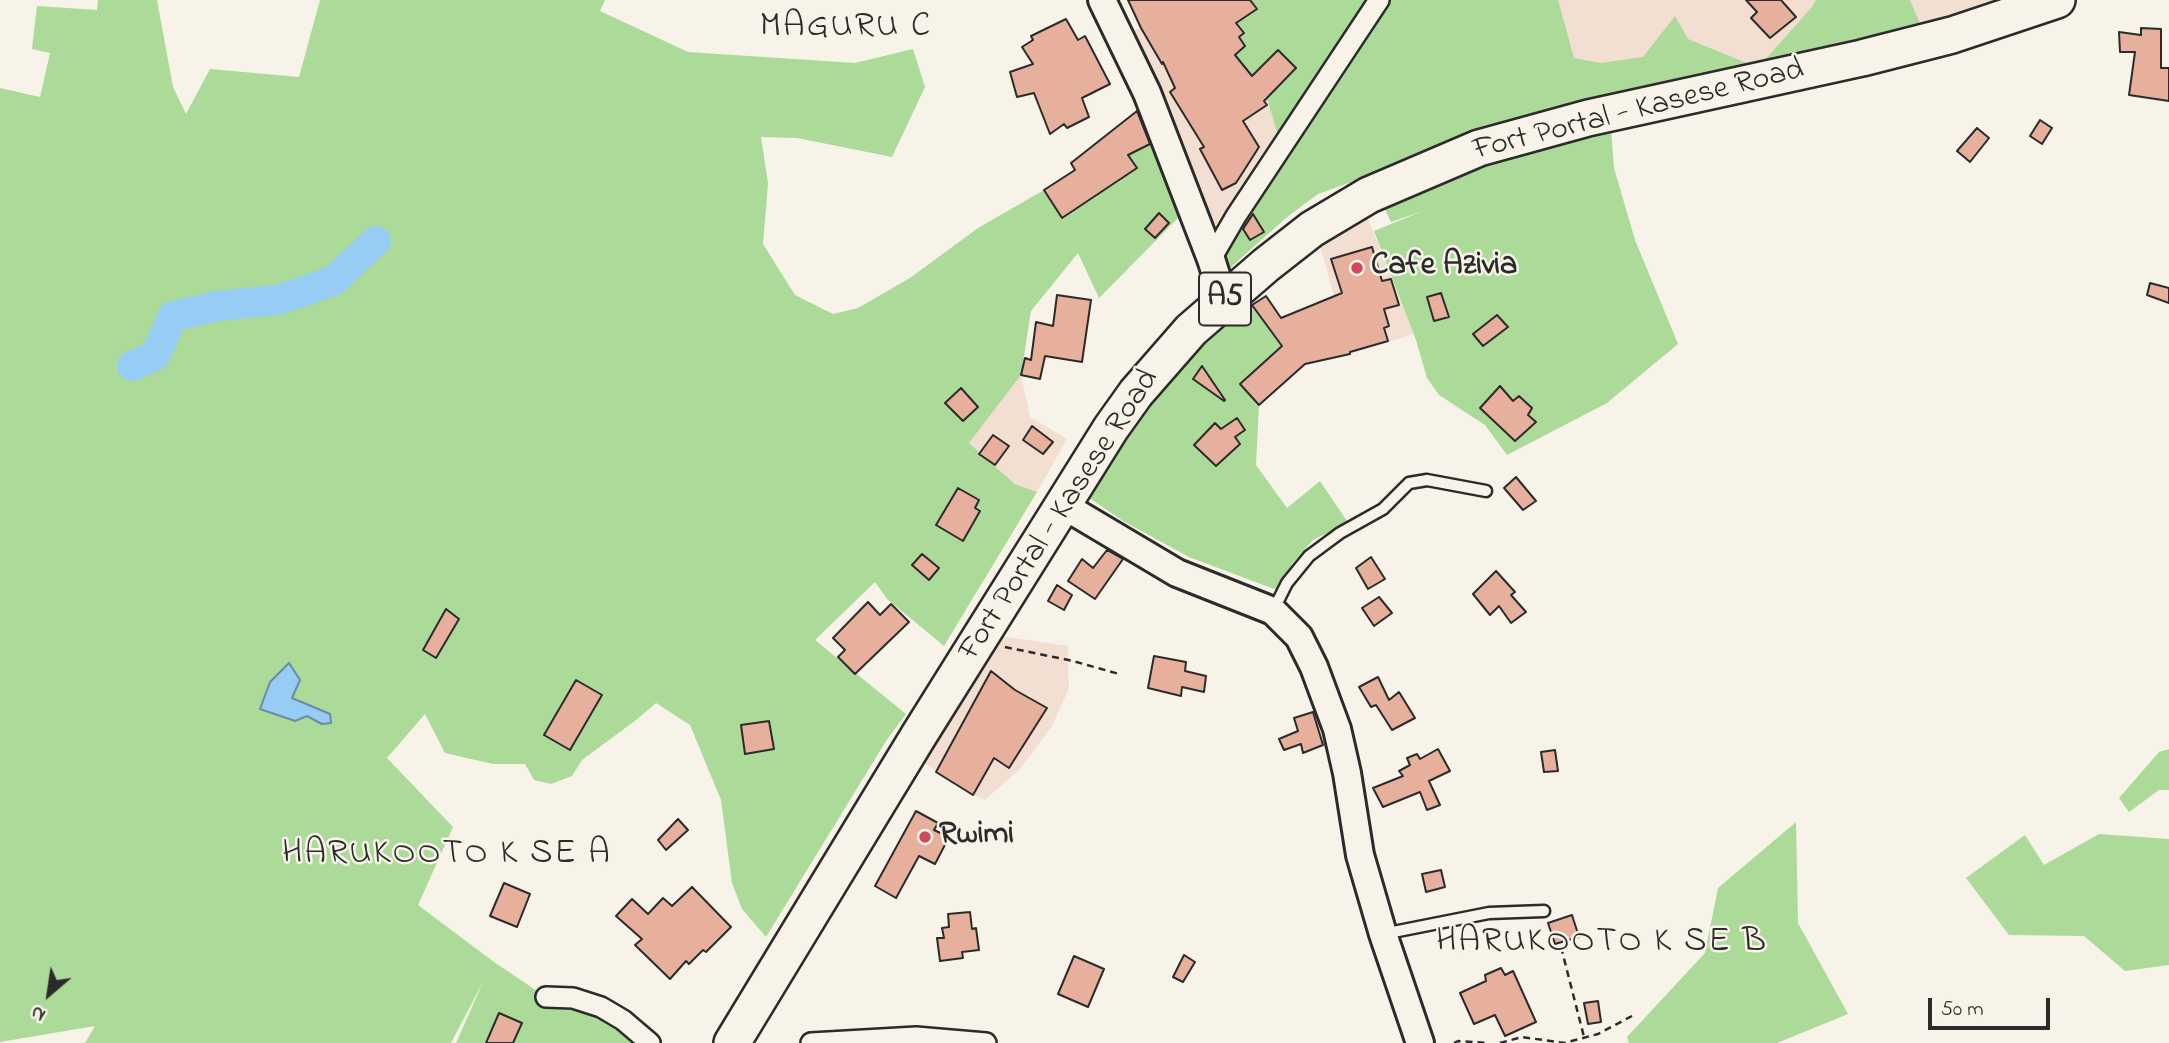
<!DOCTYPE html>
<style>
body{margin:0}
#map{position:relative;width:2169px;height:1043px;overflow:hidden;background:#f7f3e8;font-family:"Indie Flower",sans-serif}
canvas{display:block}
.north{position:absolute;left:14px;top:959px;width:70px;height:70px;-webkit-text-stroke:5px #f7f3e8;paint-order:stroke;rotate:209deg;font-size:19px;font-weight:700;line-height:28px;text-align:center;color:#2b2b2b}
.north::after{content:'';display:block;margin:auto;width:24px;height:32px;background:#2b2b2b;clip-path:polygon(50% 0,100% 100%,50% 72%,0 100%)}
.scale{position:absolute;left:1928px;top:998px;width:122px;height:32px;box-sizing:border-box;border:4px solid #2b2b2b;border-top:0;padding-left:9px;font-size:21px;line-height:24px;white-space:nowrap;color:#2b2b2b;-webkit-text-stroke:5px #f7f3e8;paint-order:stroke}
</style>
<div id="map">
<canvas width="2169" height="1043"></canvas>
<div class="north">N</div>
<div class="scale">50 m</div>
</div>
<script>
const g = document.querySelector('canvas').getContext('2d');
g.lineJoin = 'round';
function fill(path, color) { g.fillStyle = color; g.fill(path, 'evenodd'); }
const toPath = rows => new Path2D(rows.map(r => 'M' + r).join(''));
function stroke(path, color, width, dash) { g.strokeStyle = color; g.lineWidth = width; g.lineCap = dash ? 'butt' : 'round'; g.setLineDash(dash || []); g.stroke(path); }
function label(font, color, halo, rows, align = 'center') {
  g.font = font + ' "Indie Flower",sans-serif'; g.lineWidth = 5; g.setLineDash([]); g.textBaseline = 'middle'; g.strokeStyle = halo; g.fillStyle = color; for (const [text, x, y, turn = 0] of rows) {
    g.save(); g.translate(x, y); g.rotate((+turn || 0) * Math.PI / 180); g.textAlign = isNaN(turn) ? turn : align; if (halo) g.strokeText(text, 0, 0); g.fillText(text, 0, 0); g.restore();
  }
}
const built = toPath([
 [1558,0,1995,0,1920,24,1585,108],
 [1142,27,1169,76,1193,72,1170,92,1196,134,1266,95,1278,136,1221,225,1209,222,1130,32],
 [1367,216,1414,334,1350,354,1321,249,1322,241],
 [1021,375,1030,417,1067,439,1037,492,1016,484,969,443],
 [987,634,1068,646,1069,688,1052,726,1020,769,985,800,973,795,914,756]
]);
const green = toPath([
 [98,0,157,0,173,87,186,114,210,69,299,77,320,0,605,0,600,11,688,52,855,63,913,49,925,87,892,157,797,138,761,137,768,183,763,244,795,295,833,314,858,308,910,278,978,228,1044,190,1062,217,1116,138,1146,145,1156,140,1181,215,1099,298,1078,253,1031,311,1021,375,969,443,1015,484,1037,492,944,646,887,599,875,582,815,640,906,714,886,741,766,937,742,909,732,883,721,800,690,725,656,703,636,720,582,760,572,776,551,784,534,780,525,764,493,764,445,753,425,714,387,758,453,827,418,905,494,962,540,993,560,989,659,1043,456,1043,484,980,451,1043,85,1043,95,1026,0,1042,0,88,40,97,50,53,32,49,37,6,97,10],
 [446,610,459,619,436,658,423,650],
 [1251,0,1373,0,1278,136,1266,95,1235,55,1245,46,1240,38,1244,33,1236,23,1256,9],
 [1391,0,1558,0,1574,58,1601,63,1643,57,1675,16,1688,39,1749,64,1606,103,1399,165,1318,194,1287,217,1229,269,1224,257,1235,235,1307,128,1349,58],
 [1816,0,1910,0,1920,24,1850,44,1764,61,1812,7],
 [1611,128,1614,168,1635,240,1678,344,1607,403,1507,455,1485,425,1439,395,1427,378,1416,340,1374,231,1423,211,1391,222,1384,207,1511,151],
 [1242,292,1281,344,1302,365,1259,405,1256,465,1287,508,1320,481,1349,524,1314,539,1292,564,1281,588,1274,589,1189,557,1123,521,1082,493,1125,419],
 [2169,749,2169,790,2159,790,2129,812,2119,798,2159,752],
 [1796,822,1798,923,1848,1014,1777,1043,1629,1043,1627,1037,1705,953,1718,888],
 [2099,834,2169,839,2169,965,2125,971,2084,936,2009,935,1966,878,2025,835,2044,865]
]);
const water = toPath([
 [289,663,300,680,292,698,330,714,331,723,322,724,307,716,295,721,260,709,270,682,289,663]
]);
const river = toPath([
 [132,366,155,356,173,316,218,306,278,300,333,281,376,241]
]);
const building = toPath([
 [1128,0,1250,0,1257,9,1236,23,1244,33,1239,37,1245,46,1235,55,1252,76,1278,50,1296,68,1264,101,1267,105,1243,121,1259,147,1236,183,1222,190,1200,149,1204,147,1170,92,1175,88,1163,62,1162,64,1141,28,1128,0],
 [1746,0,1781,0,1796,17,1770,38,1751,18,1757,12,1746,0],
 [1066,19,1078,40,1085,36,1110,84,1082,98,1089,117,1067,128,1064,124,1050,134,1034,93,1017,97,1010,72,1033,64,1022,47,1033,40,1031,36,1066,19],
 [2141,28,2161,29,2161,68,2169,68,2169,101,2129,95,2135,52,2120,52,2119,32,2141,35,2141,28],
 [1137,111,1150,144,1128,155,1137,168,1062,218,1044,190,1075,170,1071,163,1137,111],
 [2040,120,2052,128,2042,144,2030,136,2040,120],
 [1977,128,1989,138,1970,162,1957,151,1977,128],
 [1159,213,1169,223,1155,238,1145,229,1159,213],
 [1253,214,1264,232,1250,240,1243,229,1253,214],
 [1372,247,1382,281,1391,279,1399,305,1384,309,1389,326,1384,328,1388,341,1350,352,1350,354,1305,364,1259,405,1240,384,1282,346,1252,305,1266,296,1281,318,1342,293,1331,259,1372,247],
 [2150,283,2169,288,2169,303,2147,295,2150,283],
 [1441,293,1449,317,1434,321,1427,297,1441,293],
 [1057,295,1091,300,1082,362,1045,356,1040,379,1021,375,1025,358,1031,360,1036,322,1053,326,1057,295],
 [1497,315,1508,327,1483,346,1473,334,1497,315],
 [1202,366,1225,400,1224,401,1193,379,1202,366],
 [1500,386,1513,401,1519,396,1532,408,1528,415,1536,422,1515,441,1480,408,1500,386],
 [961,388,978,407,963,421,945,403,961,388],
 [1237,418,1245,430,1235,437,1240,444,1216,466,1194,445,1215,423,1221,429,1237,418],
 [1032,426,1053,442,1043,454,1023,440,1032,426],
 [993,435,1009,446,995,465,979,454,993,435],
 [1516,477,1536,501,1523,510,1504,488,1516,477],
 [958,488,979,500,975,508,980,511,963,541,936,525,958,488],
 [1107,550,1123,559,1095,599,1068,581,1082,559,1093,568,1107,550],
 [922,554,939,568,929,580,912,565,922,554],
 [1371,557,1385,579,1368,589,1356,568,1371,557],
 [1496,571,1515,592,1511,595,1526,612,1511,623,1499,606,1490,615,1473,594,1496,571],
 [1057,585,1072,595,1064,610,1048,601,1057,585],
 [1379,597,1392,613,1374,626,1362,608,1379,597],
 [868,602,880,615,891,604,909,622,855,674,838,657,845,650,833,638,868,602],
 [446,609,459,619,436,658,423,650,446,609],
 [1154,656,1186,662,1185,671,1206,676,1204,692,1182,687,1181,696,1148,688,1154,656],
 [991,671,1015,690,1047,708,1009,768,994,758,973,795,936,772,991,671],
 [1378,677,1389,700,1399,692,1415,718,1392,730,1376,705,1371,707,1359,687,1378,677],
 [576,680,602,695,570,750,544,735,576,680],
 [1313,712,1323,745,1303,753,1301,744,1284,750,1279,739,1298,731,1294,718,1313,712],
 [769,721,774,749,745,754,741,725,769,721],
 [1438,749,1450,771,1429,781,1440,805,1427,810,1420,792,1383,807,1373,788,1403,776,1399,771,1410,765,1407,758,1417,754,1420,759,1438,749],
 [1555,750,1558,771,1544,772,1541,752,1555,750],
 [916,811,938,823,934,830,949,837,935,864,919,856,896,898,875,886,916,811],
 [678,819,688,830,666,850,658,840,678,819],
 [1441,870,1445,887,1426,892,1422,874,1441,870],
 [504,883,530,894,517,927,490,916,504,883],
 [692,887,731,927,706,952,703,950,689,964,686,961,670,979,635,945,642,939,616,916,632,899,648,914,663,898,672,906,692,887],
 [970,912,972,929,976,928,979,950,962,952,963,958,940,961,937,938,944,938,942,928,949,927,948,914,970,912],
 [1572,915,1579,937,1555,944,1548,923,1572,915],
 [1184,955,1195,962,1183,982,1173,977,1184,955],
 [1074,956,1104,969,1088,1007,1058,994,1074,956],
 [1501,968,1505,975,1513,971,1536,1022,1505,1036,1495,1015,1474,1024,1460,993,1486,981,1485,975,1501,968],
 [1598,1001,1601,1022,1588,1024,1584,1003,1598,1001],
 [499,1013,522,1023,513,1043,486,1043,499,1013]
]);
const path = toPath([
 [1005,647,1073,661,1119,674],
 [1561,947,1584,1037],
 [1454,1043,1458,1041,1488,1043],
 [1500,1043,1522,1037,1564,1043,1598,1034,1632,1016]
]);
const lane = toPath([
 [1273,611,1287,583,1309,556,1340,533,1383,509,1409,483,1427,480,1486,491],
 [1383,934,1489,913,1544,911]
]);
const street = toPath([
 [1211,259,1236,216,1379,0],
 [546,997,573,998,601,1007,623,1020,650,1043],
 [811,1043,916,1037,986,1043]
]);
const secondary = toPath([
 [1102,0,1147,93,1211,259,1224,300],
 [1061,504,1177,573,1273,611,1299,637,1314,667,1337,729,1347,773,1360,855,1383,934,1420,1043]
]);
const highway = toPath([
 [732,1043,919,735,1111,428,1136,393,1191,330,1266,265,1312,229,1369,195,1479,148,1588,118,1862,58,1952,35,2057,0]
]);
const markers = [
 [1357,268,7,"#d1495b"],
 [925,837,7,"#d1495b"]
];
const shields = [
 [1225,299,52]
];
const shieldNames = [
 ["A5",1225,299]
];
const streetNames = [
 ["Fort Portal - Kasese Road",1639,112,-14],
 ["Fort Portal - Kasese Road",1061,516,-57]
];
const poiNames = [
 ["Cafe Azivia",1371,268],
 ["Rwimi",939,837]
];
const quarterNames = [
 ["MAGURU C",846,29],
 ["HARUKOOTO K SE A",447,856],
 ["HARUKOOTO K SE B",1602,944]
];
fill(built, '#f2dfd1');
fill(green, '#abda99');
fill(water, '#97ccf5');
stroke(water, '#6c8ca4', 2);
stroke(river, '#97ccf5', 30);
fill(building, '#e6b09c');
stroke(building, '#2b2b2b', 2);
stroke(lane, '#2b2b2b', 15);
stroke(street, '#2b2b2b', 24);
stroke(secondary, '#2b2b2b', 32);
stroke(highway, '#2b2b2b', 40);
stroke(path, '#2b2b2b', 2.5, [7, 5]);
stroke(lane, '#f7f3e8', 10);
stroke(street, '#f7f3e8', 19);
stroke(secondary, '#f7f3e8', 26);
stroke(highway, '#f7f3e8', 35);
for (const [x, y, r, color] of markers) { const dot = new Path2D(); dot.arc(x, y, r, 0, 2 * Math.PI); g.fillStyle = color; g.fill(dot); stroke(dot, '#f7f3e8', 2.5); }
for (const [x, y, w] of shields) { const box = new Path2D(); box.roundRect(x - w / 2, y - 26.5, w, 53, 5); g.fillStyle = '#f7f3e8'; g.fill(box); stroke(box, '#2b2b2b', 2); }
label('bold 30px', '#2b2b2b', null, shieldNames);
label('32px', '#2b2b2b', '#f7f3e8', streetNames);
label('bold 32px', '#2b2b2b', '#f7f3e8', poiNames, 'left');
g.letterSpacing = '2px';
label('35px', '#2b2b2b', '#f7f3e8', quarterNames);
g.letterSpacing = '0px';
</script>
